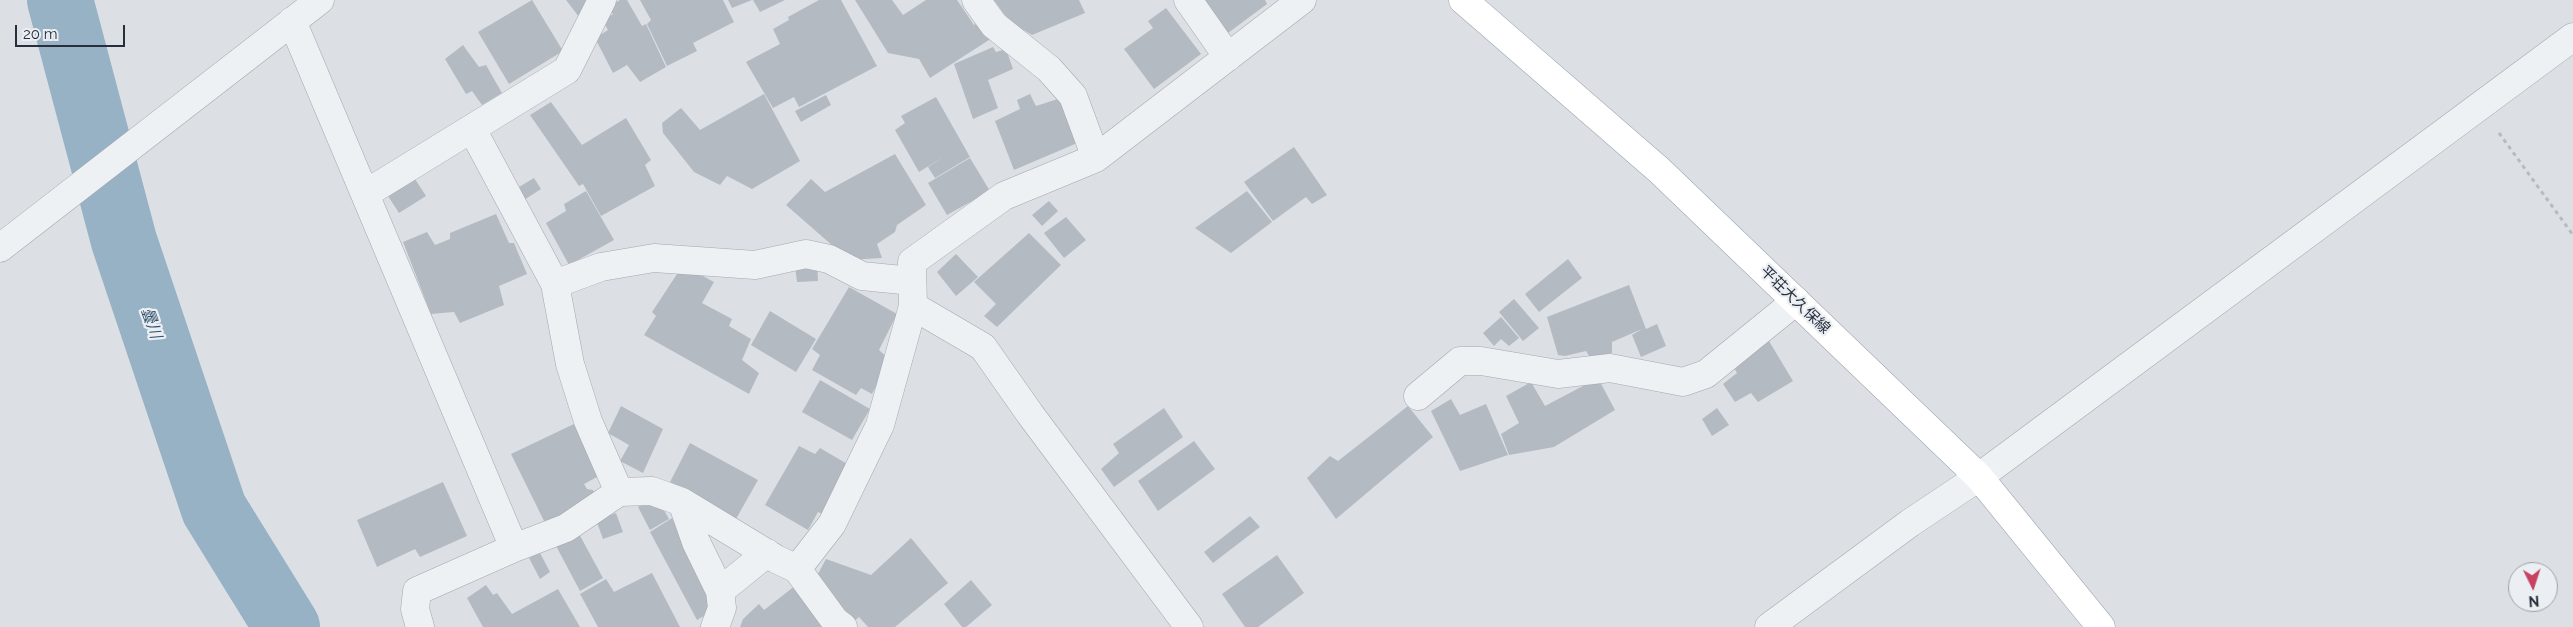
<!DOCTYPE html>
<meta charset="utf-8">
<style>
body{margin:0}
#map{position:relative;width:2573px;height:627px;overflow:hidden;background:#dce0e5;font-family:Raleway,sans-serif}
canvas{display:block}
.north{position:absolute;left:2508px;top:562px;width:50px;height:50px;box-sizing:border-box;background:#ebeff3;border:1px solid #9ca2a9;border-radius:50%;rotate:176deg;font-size:14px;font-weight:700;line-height:20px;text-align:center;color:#262f3b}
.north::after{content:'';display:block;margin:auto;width:18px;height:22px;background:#c84362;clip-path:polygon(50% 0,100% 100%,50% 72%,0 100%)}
.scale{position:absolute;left:15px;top:25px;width:110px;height:22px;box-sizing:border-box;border:2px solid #262f3b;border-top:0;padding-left:6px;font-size:15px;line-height:18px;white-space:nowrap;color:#262f3b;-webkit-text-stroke:4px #ebeff3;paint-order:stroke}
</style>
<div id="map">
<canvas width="2573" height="627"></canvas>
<div class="north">N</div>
<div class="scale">20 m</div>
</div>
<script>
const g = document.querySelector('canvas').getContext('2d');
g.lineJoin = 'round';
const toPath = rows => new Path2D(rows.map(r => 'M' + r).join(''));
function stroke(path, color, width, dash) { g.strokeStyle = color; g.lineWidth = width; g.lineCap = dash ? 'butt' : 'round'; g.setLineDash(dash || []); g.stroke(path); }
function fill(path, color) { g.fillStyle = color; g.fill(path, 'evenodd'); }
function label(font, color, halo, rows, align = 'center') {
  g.font = font + ' Raleway,"Noto Sans JP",sans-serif'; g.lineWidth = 4.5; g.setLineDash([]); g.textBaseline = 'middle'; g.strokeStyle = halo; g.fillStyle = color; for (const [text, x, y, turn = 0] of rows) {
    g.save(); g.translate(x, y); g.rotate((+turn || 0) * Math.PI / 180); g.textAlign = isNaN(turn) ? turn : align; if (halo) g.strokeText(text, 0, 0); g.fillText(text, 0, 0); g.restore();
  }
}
const river = toPath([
 [60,0,124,241,214,509,287,627]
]);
const building = toPath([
 [532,0,563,51,509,84,478,32],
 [566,0,588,0,579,17],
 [620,0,627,0,642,26,646,24,666,67,640,82,627,65,613,73,595,38,608,30,603,21,613,14,608,7],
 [640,0,723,0,734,22,693,43,697,51,667,66,647,24,651,20],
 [728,0,752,0,732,8],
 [753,0,785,0,760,12],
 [819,0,841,0,877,66,799,107,794,97,773,108,746,62,780,44,773,29,789,20,788,17],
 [855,0,892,0,903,15,926,0,957,0,974,25,981,21,992,38,930,78,919,59,888,53],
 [994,0,1079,0,1085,13,1032,35,1010,22],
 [1205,0,1265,0,1267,4,1228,33],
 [1166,8,1201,54,1154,89,1124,49,1153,28,1148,21],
 [463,45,479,67,486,65,502,93,482,105,472,91,466,94,445,59],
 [993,47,996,52,1006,49,1013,69,988,80,998,108,973,119,954,64],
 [764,94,800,161,752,189,727,176,720,185,694,172,663,133,662,123,681,108,700,130],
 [1030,94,1036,106,1061,98,1082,141,1014,170,995,121,1020,109,1017,100],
 [826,95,831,105,801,122,795,111],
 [936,97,970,157,935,178,928,167,945,156,919,172,895,130,905,123,901,116],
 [551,102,582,145,626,118,651,160,645,165,655,186,601,216,583,184,579,186,530,115],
 [1294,147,1327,195,1312,204,1306,197,1273,221,1244,182],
 [895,154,926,205,897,225,895,232,877,244,882,258,849,260,786,205,811,179,825,192],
 [970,158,990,191,947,215,928,183],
 [534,178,541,189,521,202,514,190],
 [415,179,426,196,399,213,388,196],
 [586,191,614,240,569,265,546,223,566,211,564,204],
 [1247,191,1272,222,1231,253,1195,228],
 [1049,201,1058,211,1042,226,1032,215],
 [496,214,509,243,514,243,527,274,499,286,504,305,460,323,454,312,431,314,403,242,427,232,435,245,450,239,450,233],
 [1066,217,1086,240,1064,258,1044,233],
 [1029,233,1061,265,997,327,984,316,996,304,974,282],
 [956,254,978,277,956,296,937,272],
 [1568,259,1582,278,1539,312,1525,294],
 [817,262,818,281,797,282,795,266],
 [683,265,714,282,702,303,732,319,729,326,751,339,742,360,759,373,749,394,644,335,656,316,652,312],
 [1629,285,1646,329,1657,324,1666,346,1641,357,1632,335,1642,329,1612,342,1612,353,1590,357,1586,351,1565,356,1558,355,1547,317],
 [849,287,897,314,879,350,890,360,872,394,861,388,856,395,812,370,820,355,812,349],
 [1514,299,1539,328,1523,341,1499,312],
 [770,311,816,339,796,372,751,345],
 [1501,317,1519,338,1509,346,1501,339,1494,346,1483,333],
 [1769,341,1793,381,1758,402,1751,393,1735,402,1723,384,1737,373,1732,364],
 [1598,378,1615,410,1554,447,1509,455,1501,434,1519,423,1506,396,1531,382,1545,406],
 [820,380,870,409,852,440,802,412],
 [1451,399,1460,415,1486,404,1508,455,1460,471,1431,411],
 [621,406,663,429,643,473,620,461,629,445,608,433],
 [1408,406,1433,437,1336,519,1307,478,1330,456,1338,461],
 [1164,408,1183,437,1114,487,1101,469,1119,453,1113,444],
 [1717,408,1729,425,1712,436,1702,419],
 [576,423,599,476,584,484,587,489,593,490,597,500,547,527,511,454],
 [1194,441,1215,469,1158,511,1138,481],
 [690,443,758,480,736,519,670,482],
 [799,446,815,454,820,448,849,465,822,514,818,512,808,530,765,505],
 [443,482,467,536,420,557,415,549,377,567,357,520],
 [656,496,669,519,650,530,638,507],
 [616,513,623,532,603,539,596,520],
 [1250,516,1260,527,1213,563,1204,552],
 [672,518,716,609,697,620,650,532],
 [578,532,603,578,580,591,555,544],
 [911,538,948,583,895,627,868,627,859,617,851,624,814,581,826,559,871,575],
 [540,553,550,572,540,579,529,558],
 [1277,555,1304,593,1258,627,1245,627,1222,594],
 [652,573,680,627,598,627,580,594,606,579,614,592],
 [971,580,992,605,966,627,962,627,944,604],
 [486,585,493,595,497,593,512,614,558,589,580,627,483,627,467,598],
 [796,585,831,627,740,627,743,619,759,604,764,610]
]);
const path = toPath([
 [2499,133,2573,235]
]);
const minor = toPath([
 [976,0,994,25,1049,69,1073,96,1096,158],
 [1188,0,1228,57],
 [292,21,514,548,417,591,415,609,420,627],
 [472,129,555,284,570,364,588,421,619,492],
 [365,194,567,70,602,0],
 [0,248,320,0],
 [555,284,601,267,654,258,755,265,806,254,829,259,862,276,912,281],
 [913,306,983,347,1030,414,1189,627],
 [1418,396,1460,361,1481,361,1558,374,1610,368,1683,382,1706,374,1796,301],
 [682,502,696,542,720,591],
 [514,548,566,528,619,492,652,491,682,502,776,559,797,569],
 [715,627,722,608,720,591,767,553],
 [843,627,835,621,797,569,832,524,880,425,913,306,912,262,1004,196,1096,158,1302,0],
 [1769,627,1910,523,1979,477,2573,37]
]);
const major = toPath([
 [1463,0,1659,170,1979,477,2101,627]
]);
const streetNames = [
 ["平荘大久保線",1795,300,44]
];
const waterNames = [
 ["曇川",151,323,71]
];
stroke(river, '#97b1c5', 66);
fill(building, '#b3bac2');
stroke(minor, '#a2a7af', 29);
stroke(major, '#9ba6b1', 29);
stroke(path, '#b6bbc0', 3, [4, 4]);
stroke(minor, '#eef1f4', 28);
stroke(major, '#fff', 28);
label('15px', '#262f3b', '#ebeff3', streetNames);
label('italic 16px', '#32516d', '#ebeff3', waterNames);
</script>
